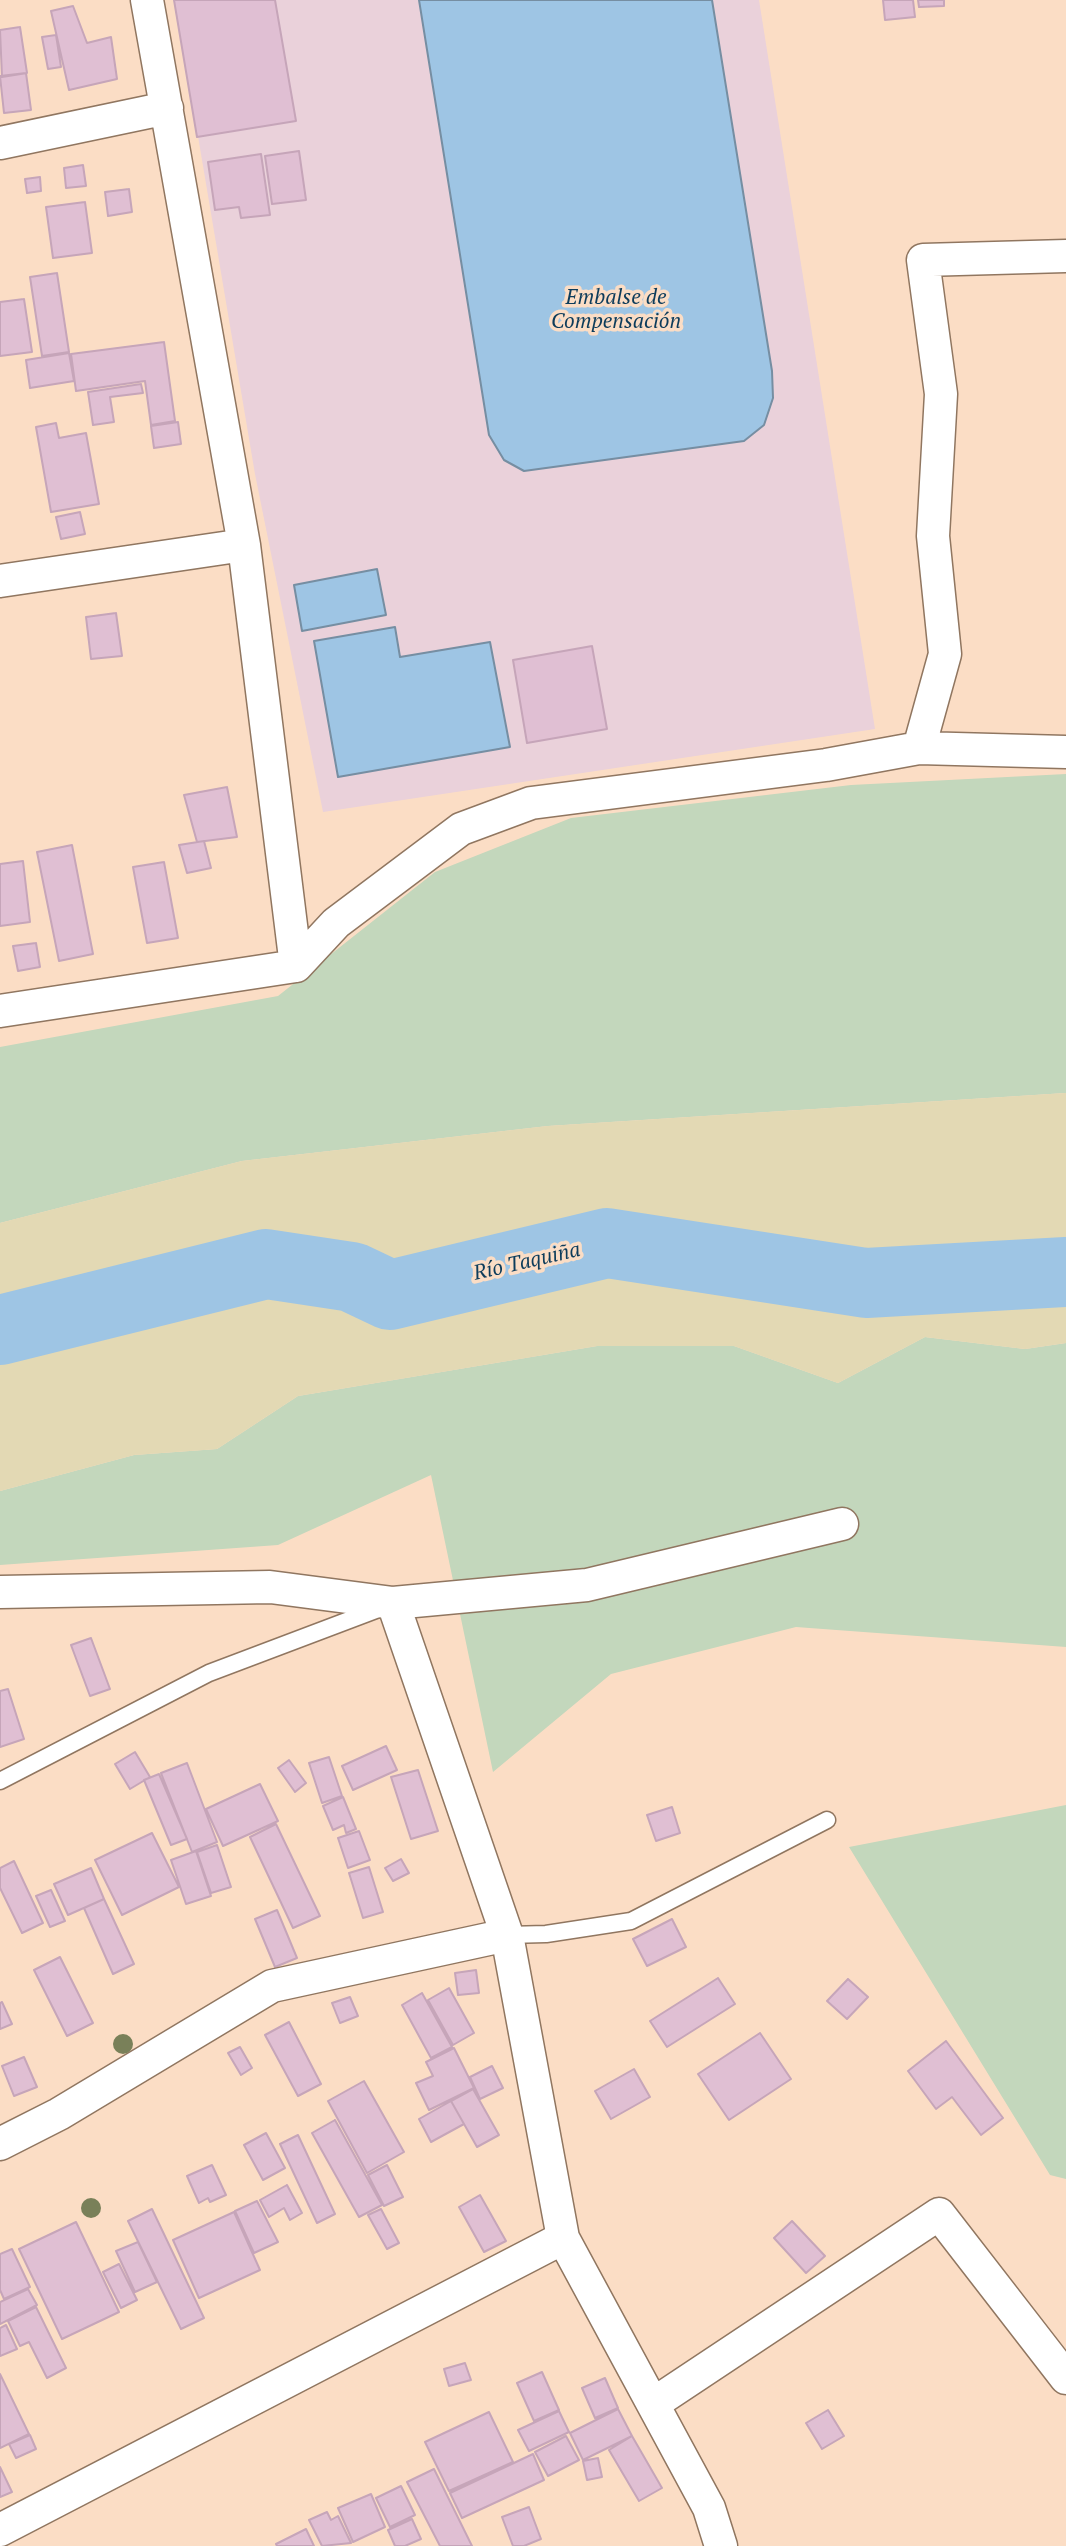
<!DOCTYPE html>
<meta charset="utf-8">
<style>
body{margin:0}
canvas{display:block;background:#fbddc5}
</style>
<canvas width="1066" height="2546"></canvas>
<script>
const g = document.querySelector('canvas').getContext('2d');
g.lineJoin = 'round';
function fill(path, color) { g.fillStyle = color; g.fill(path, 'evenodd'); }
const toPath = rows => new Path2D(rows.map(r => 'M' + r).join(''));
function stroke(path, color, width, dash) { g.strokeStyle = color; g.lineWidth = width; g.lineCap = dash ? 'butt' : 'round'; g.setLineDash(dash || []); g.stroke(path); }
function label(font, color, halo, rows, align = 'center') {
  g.font = font + ' "PT Serif",serif'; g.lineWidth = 7; g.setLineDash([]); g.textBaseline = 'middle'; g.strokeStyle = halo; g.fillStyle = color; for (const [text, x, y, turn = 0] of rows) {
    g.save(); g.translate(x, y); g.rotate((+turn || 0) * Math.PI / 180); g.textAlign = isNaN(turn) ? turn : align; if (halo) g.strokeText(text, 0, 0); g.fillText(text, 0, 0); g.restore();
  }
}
const industrial = toPath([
 [175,0,759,0,875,729,323,812,255,474]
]);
const green = toPath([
 [1066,774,1066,1093,548,1126,242,1161,0,1223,0,1047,278,996,435,872,571,818,851,785],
 [925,1337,1025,1349,1066,1343,1066,1647,796,1627,611,1674,493,1772,431,1475,278,1545,0,1565,0,1491,134,1455,217,1449,298,1396,597,1346,734,1346,838,1383],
 [1066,1805,1066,2179,1050,2175,849,1847]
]);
const sand = toPath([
 [1066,1093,1066,1343,1025,1349,925,1337,838,1383,734,1346,597,1346,298,1396,217,1449,134,1455,0,1491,0,1223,242,1161,548,1126]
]);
const water = toPath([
 [419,0,712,0,772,371,773,398,764,425,744,441,524,471,504,460,489,435,419,0],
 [377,569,386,615,302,631,294,585,377,569],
 [395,627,400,657,490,642,510,747,338,777,314,641,395,627]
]);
const river = toPath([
 [0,1330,266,1264,352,1277,390,1295,607,1243,866,1283,1066,1272]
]);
const building = toPath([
 [174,0,275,0,296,121,197,137,174,0],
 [883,0,913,0,915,17,885,20,883,0],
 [918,0,944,0,944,6,919,7,918,0],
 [73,6,87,43,111,37,117,79,69,90,51,11,73,6],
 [20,27,27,73,2,77,0,30,20,27],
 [56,35,61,67,48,69,42,37,56,35],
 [26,73,31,110,4,113,0,76,26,73],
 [299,151,306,200,272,204,265,156,299,151],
 [261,154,270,215,241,218,239,207,215,210,208,162,261,154],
 [83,165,86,186,66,188,64,168,83,165],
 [40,177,41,191,27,193,25,179,40,177],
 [129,189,132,212,108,216,105,192,129,189],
 [85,202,92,253,53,258,46,207,85,202],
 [57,273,69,352,42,356,30,277,57,273],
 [24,299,32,352,0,356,0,302,24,299],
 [164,342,175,421,151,425,145,381,76,391,71,354,164,342],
 [69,353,74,381,30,388,26,360,69,353],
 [141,384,143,393,110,397,114,422,93,425,88,392,141,384],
 [178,422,181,444,154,448,151,426,178,422],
 [56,423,59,438,86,433,99,504,51,512,36,427,56,423],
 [80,512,85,534,61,539,56,517,80,512],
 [116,613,122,656,91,659,86,617,116,613],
 [592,646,607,729,527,743,513,660,592,646],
 [227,787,237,837,197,842,184,795,227,787],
 [204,841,211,868,187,873,179,845,204,841],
 [72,845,93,954,59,961,37,852,72,845],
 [23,861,30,922,0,926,0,864,23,861],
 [164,862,178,938,147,943,133,867,164,862],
 [36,943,40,967,18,971,13,946,36,943],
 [91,1638,110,1689,90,1696,71,1645,91,1638],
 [8,1689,24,1739,0,1747,0,1691,8,1689],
 [386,1746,397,1770,353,1790,342,1766,386,1746],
 [135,1752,150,1777,130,1789,115,1764,135,1752],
 [329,1757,342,1796,322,1803,309,1763,329,1757],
 [289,1760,306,1783,295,1792,278,1768,289,1760],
 [187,1763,217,1842,192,1852,161,1773,187,1763],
 [418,1770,438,1831,411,1839,391,1777,418,1770],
 [159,1774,187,1839,171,1845,144,1780,159,1774],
 [260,1784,278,1821,223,1846,206,1809,260,1784],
 [343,1797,356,1829,346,1833,344,1825,333,1830,323,1806,343,1797],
 [672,1807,680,1833,656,1841,647,1815,672,1807],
 [276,1824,320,1916,293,1928,250,1837,276,1824],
 [359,1831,370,1860,348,1868,338,1838,359,1831],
 [152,1833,179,1887,122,1915,95,1860,152,1833],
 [217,1845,231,1887,211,1893,197,1852,217,1845],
 [196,1851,211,1896,186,1904,171,1860,196,1851],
 [401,1859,409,1873,393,1881,385,1868,401,1859],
 [14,1861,43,1923,22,1933,0,1888,0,1868,14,1861],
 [369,1867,383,1912,363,1918,349,1873,369,1867],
 [91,1868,104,1899,68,1915,54,1884,91,1868],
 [51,1890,65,1921,50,1927,36,1896,51,1890],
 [104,1899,134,1964,113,1974,84,1908,104,1899],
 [277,1910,297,1958,275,1967,255,1919,277,1910],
 [672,1919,686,1947,647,1966,633,1939,672,1919],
 [60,1957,93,2023,67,2036,34,1970,60,1957],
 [476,1970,479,1993,458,1995,455,1973,476,1970],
 [718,1978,735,2004,667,2047,650,2021,718,1978],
 [848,1979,868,1997,847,2019,827,2001,848,1979],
 [449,1988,474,2033,453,2045,428,2000,449,1988],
 [422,1993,452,2047,431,2058,402,2005,422,1993],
 [350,1997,358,2016,340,2023,332,2003,350,1997],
 [2,2002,12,2024,0,2029,0,2003,2,2002],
 [289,2022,321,2084,298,2096,265,2035,289,2022],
 [760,2033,791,2079,729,2120,698,2074,760,2033],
 [946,2041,1003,2118,981,2135,952,2097,936,2109,908,2071,946,2041],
 [240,2047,252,2068,241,2075,228,2053,240,2047],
 [454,2048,474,2088,429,2110,416,2083,433,2076,426,2062,454,2048],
 [24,2057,37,2087,14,2096,2,2066,24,2057],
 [492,2066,503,2088,480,2099,470,2077,492,2066],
 [634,2069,650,2097,611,2119,595,2091,634,2069],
 [364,2081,404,2152,367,2173,328,2101,364,2081],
 [473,2089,499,2135,477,2147,451,2101,473,2089],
 [451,2101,464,2124,431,2142,419,2119,451,2101],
 [335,2120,382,2205,359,2217,312,2133,335,2120],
 [266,2133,285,2168,263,2180,244,2145,266,2133],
 [298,2135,335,2214,317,2223,280,2144,298,2135],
 [212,2165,226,2195,210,2202,208,2198,199,2203,187,2176,212,2165],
 [387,2165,403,2197,384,2206,368,2175,387,2165],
 [287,2185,302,2213,290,2220,284,2208,269,2217,260,2200,287,2185],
 [480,2195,506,2241,484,2252,459,2207,480,2195],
 [257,2201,278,2242,254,2253,235,2211,257,2201],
 [152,2209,204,2318,181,2329,128,2221,152,2209],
 [381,2209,399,2243,387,2249,368,2215,381,2209],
 [234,2212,260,2270,199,2298,173,2240,234,2212],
 [792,2221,825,2256,806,2273,774,2238,792,2221],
 [76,2222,119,2312,62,2339,19,2249,76,2222],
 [138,2242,157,2282,135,2292,116,2251,138,2242],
 [12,2249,30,2287,4,2299,0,2290,0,2254,12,2249],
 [119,2264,137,2300,121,2308,103,2272,119,2264],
 [28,2289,37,2305,0,2324,0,2302,28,2289],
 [36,2307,66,2368,47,2378,29,2342,20,2346,8,2321,36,2307],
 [6,2325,17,2349,0,2356,0,2328,6,2325],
 [465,2363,471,2380,449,2386,444,2369,465,2363],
 [542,2372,559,2410,534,2421,517,2383,542,2372],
 [0,2374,29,2434,0,2448,0,2374],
 [605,2378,618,2408,595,2418,582,2388,605,2378],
 [618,2409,632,2436,583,2460,570,2433,618,2409],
 [828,2410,844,2436,822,2449,806,2423,828,2410],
 [559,2411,569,2432,529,2451,518,2430,559,2411],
 [489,2412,513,2462,449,2491,425,2442,489,2412],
 [30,2435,36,2449,16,2458,9,2444,30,2435],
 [566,2436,579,2460,548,2476,535,2452,566,2436],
 [632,2436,662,2488,639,2501,609,2450,632,2436],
 [533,2454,544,2480,462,2518,450,2493,533,2454],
 [598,2458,602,2477,587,2480,583,2461,598,2458],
 [0,2467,12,2492,0,2497,0,2467],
 [434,2469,472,2546,440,2546,407,2482,434,2469],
 [401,2486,415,2515,390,2527,376,2498,401,2486],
 [371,2494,385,2527,353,2542,338,2508,371,2494],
 [529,2507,541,2539,524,2546,513,2546,502,2517,529,2507],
 [327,2512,331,2520,338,2516,351,2543,322,2546,309,2520,327,2512],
 [412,2519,421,2539,405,2546,395,2546,388,2530,412,2519],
 [306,2529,314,2546,277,2546,276,2544,306,2529]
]);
const lane = toPath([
 [0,1781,209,1673,381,1608],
 [507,1935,546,1934,631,1921,827,1820]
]);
const street = toPath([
 [147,0,244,545,296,966],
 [0,143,167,108],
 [0,581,244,545],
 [919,748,1066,752],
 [0,1011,296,966,336,923,461,829,531,803,826,765,919,748,945,654,933,536,941,394,923,260,1066,256],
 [0,1592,270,1587,393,1603,587,1585,842,1524],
 [393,1603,507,1935,563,2238,709,2508,721,2546],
 [0,2144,59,2114,272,1986,507,1935],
 [653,2404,939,2214,1066,2378],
 [0,2530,563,2238]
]);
const trees = [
 [123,2044],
 [91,2208]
];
const waterNames = [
 ["Embalse de",616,298],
 ["Compensación",616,322],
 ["Río Taquiña",527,1262,-13]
];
fill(industrial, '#ead1da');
fill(green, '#c3d7bc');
fill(sand, '#e3d9b4');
fill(water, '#9ec5e4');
stroke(water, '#768ea2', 2);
stroke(river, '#9ec5e4', 70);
fill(building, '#e0bfd3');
stroke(building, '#c6a5b9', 2);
stroke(lane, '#907660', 19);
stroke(street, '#907660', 35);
stroke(lane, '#fff', 16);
stroke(street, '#fff', 32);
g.fillStyle = '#798059';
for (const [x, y] of trees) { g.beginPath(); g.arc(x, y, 10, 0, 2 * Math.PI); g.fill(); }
label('italic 21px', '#0d3c5b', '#fbddc5', waterNames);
</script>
